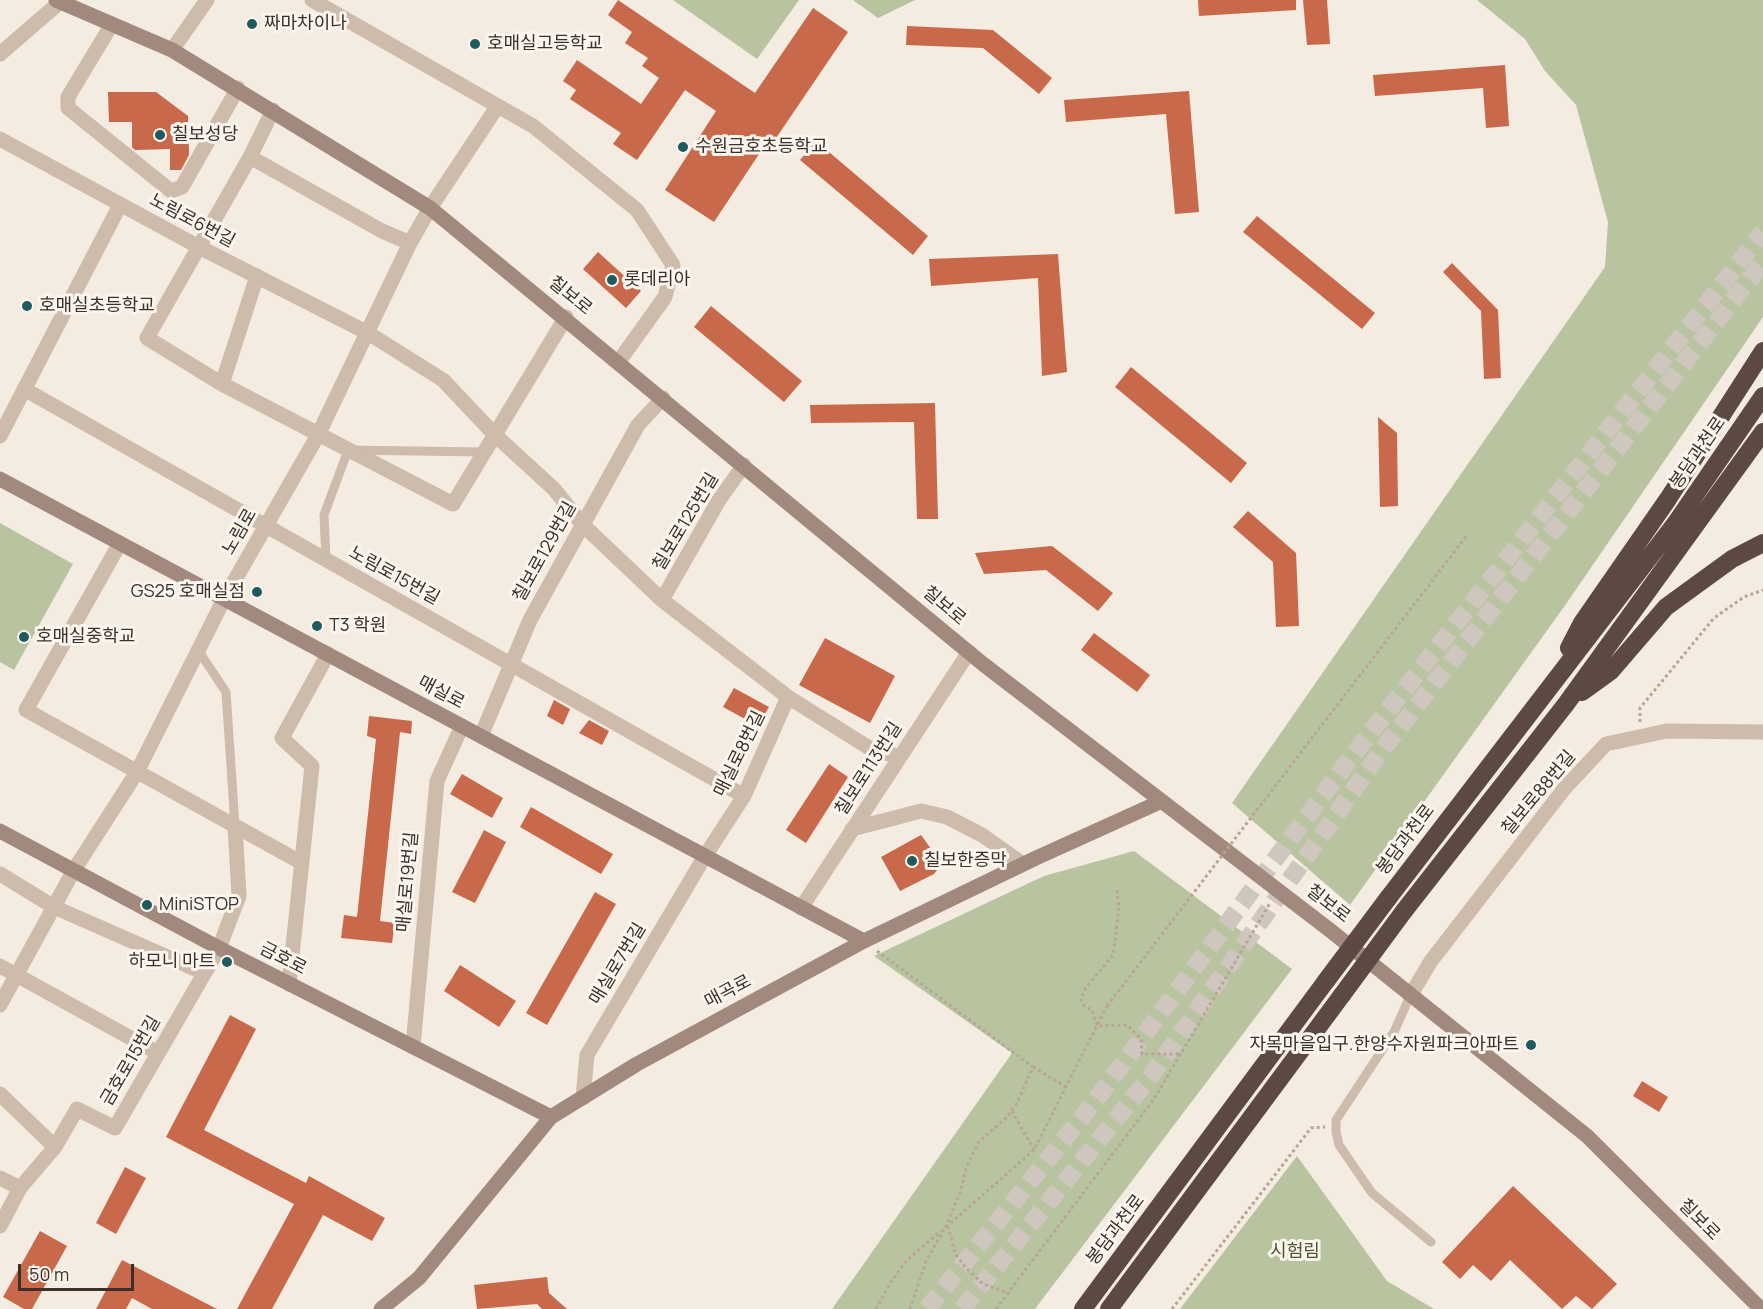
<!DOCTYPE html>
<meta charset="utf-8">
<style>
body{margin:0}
#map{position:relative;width:1763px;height:1309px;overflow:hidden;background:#f4ebe1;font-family:Manrope,sans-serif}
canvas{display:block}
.scale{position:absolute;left:18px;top:1264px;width:116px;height:27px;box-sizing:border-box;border:3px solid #3b302b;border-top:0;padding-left:8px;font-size:18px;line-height:21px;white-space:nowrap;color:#3b302b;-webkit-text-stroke:4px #fbf5ee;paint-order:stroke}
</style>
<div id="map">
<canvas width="1763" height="1309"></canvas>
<div class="scale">50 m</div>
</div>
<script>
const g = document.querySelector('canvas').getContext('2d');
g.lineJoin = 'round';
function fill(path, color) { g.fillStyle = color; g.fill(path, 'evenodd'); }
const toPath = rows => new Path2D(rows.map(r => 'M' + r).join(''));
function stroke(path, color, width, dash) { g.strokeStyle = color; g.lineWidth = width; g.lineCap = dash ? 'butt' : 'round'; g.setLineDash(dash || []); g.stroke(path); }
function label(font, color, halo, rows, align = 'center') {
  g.font = font + ' Manrope,"Noto Sans KR",sans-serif'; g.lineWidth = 6; g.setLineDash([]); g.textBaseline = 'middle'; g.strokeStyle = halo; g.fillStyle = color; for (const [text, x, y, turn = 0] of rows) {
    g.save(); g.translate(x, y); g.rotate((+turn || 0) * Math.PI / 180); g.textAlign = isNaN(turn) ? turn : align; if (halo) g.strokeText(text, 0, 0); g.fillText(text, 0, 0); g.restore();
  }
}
const green = toPath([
 [673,0,799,0,757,59],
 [853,0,915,0,878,18],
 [1477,0,1763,0,1763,317,1566,604,1350,905,1232,803,1605,267,1608,222,1576,105,1545,71,1525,39],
 [0,523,73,564,14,670,0,662],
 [1134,851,1292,969,1035,1309,832,1309,1012,1053,874,956,1044,876],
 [1297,1156,1387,1281,1434,1309,1180,1309]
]);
const building = toPath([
 [618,0,755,93,813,8,848,32,770,147,765,145,714,222,665,190,716,111,685,90,637,160,613,144,621,133,570,99,576,90,563,81,577,60,641,104,659,78,642,66,648,58,625,43,632,32,608,15],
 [1198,0,1296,0,1296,10,1199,16],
 [1303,0,1327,0,1330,44,1307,45],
 [907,26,993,30,1052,78,1039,94,983,48,906,45],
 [1505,65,1509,126,1486,128,1483,88,1375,96,1373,75],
 [1189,91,1199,212,1175,214,1166,114,1066,122,1064,100],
 [108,92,156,92,188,116,189,155,181,170,170,170,170,149,135,150,132,147,132,122,109,122],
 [816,141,928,236,913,255,800,160],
 [1257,216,1375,313,1362,329,1243,232],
 [598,252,641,291,626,308,583,269],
 [1058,254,1067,372,1042,376,1038,278,931,286,929,259],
 [1452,263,1498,310,1501,378,1484,379,1481,311,1443,272],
 [711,306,802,381,784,402,694,327],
 [1131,367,1247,463,1231,483,1115,387],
 [935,403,938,519,917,519,914,422,811,423,810,405],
 [1378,417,1397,433,1398,506,1380,507],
 [1248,511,1296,553,1299,626,1276,627,1273,562,1233,527],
 [1052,546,1113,593,1098,611,1046,570,984,574,975,553],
 [1094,633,1150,675,1137,692,1081,650],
 [825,638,895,676,870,723,799,685],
 [734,688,769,707,758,726,723,707],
 [554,700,570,709,563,725,547,716],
 [369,716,412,721,411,734,400,732,380,921,395,923,392,943,341,938,344,915,357,917,376,739,367,736],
 [589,720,609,731,602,745,579,733],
 [829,764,848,777,806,843,786,830],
 [462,774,503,798,492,818,450,794],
 [531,807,613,854,601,874,520,827],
 [484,830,506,842,475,903,452,892],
 [921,835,942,864,934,874,900,891,881,857],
 [595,892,616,904,547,1025,526,1013],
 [460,965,516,1001,499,1027,444,991],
 [230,1015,256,1029,204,1130,306,1183,309,1176,385,1218,372,1241,323,1215,272,1309,237,1309,294,1204,166,1137],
 [1642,1081,1668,1097,1659,1112,1633,1096],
 [125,1167,146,1178,116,1234,96,1223],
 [1513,1186,1617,1284,1592,1309,1576,1296,1562,1309,1510,1260,1491,1281,1473,1265,1460,1279,1442,1262],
 [40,1231,67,1246,32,1309,24,1309,3,1297],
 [122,1260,217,1309,152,1309,132,1298,126,1309,96,1309],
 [547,1277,549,1293,567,1309,542,1309,537,1304,477,1309,474,1285]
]);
const highwayTunnel = toPath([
 [927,1309,1095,1101,1349,760,1763,232],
 [962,1309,1150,1077,1382,750,1763,262]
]);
const path = toPath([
 [1640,722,1640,708,1714,618,1744,597,1763,590],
 [1117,890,1119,909,1113,955,1085,989,1081,1000,1084,1006,1092,1010,1097,1026,1127,1025,1141,1039,1142,1054,1181,1054],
 [877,951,1033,1067,1017,1103,1006,1118,978,1143,966,1168,961,1191,945,1228],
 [1033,1067,1066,1087],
 [1012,1111,1034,1150],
 [948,1226,955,1253,965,1267,983,1284,1009,1293],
 [876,1309,891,1282,906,1261,941,1231],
 [910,1309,926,1261,945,1228,1034,1150,1107,1006],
 [996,1309,1154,1099,1270,903],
 [1172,1309,1311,1128,1325,1127]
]);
const lane = toPath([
 [326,560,324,515,348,450,484,452],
 [198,650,226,692,235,826],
 [1410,996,1394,1032,1336,1120,1336,1132,1339,1145,1372,1193,1431,1242]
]);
const street = toPath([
 [312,0,533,126,637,210,673,265,665,297,619,361],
 [112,24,68,97,68,108,171,191,182,187,238,88],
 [172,50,207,0],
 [0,54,60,2],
 [273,110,250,157,147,338,222,384,453,504,566,317],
 [0,139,199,247,368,333,443,380,495,435,554,489,582,524,662,600,788,697,871,749,900,757],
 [250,157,382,231,410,243],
 [222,384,257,276],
 [24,389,744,796],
 [0,436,120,205],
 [120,543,26,710,302,863],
 [662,600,719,500,744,465],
 [481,736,530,620,638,425,663,398],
 [852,829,921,811,947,817,982,835,1023,864],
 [0,874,54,907,204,973],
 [801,908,969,652],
 [0,966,158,1053],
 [289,984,312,766,282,738,328,654],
 [1410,996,1431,961,1564,789,1606,744,1667,731,1763,732],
 [0,1005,74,870,137,772,224,599,318,435,410,243,430,208,497,107],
 [413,1047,437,781,462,726],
 [0,1094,55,1147],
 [583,1098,587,1055,705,856,744,796,788,697],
 [0,1178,20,1188],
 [0,1226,20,1188,55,1147,77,1109,115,1128,219,948,239,896,235,826]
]);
const secondary = toPath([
 [56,0,172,50,430,208,983,664,1331,931,1587,1136,1761,1309],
 [0,479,864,941],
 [0,831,219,948,551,1117],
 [381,1309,419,1278,551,1117,637,1064,864,941,1036,858,1162,801]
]);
const highway = toPath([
 [1569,648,1582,623,1668,499,1763,351],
 [1582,692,1611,671,1666,607,1732,559,1763,543],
 [1389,897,1675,524,1763,396],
 [1404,911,1566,704,1763,432],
 [1083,1309,1326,981],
 [1109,1309,1342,995]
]);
const pathBridge = toPath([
 [1107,1006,1468,534]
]);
const highwayBridge = toPath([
 [1326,981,1389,897],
 [1342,995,1404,911]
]);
const markers = [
 [252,24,6,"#1f5a5e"],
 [475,44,6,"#1f5a5e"],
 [160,135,6,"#1f5a5e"],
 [683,147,6,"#1f5a5e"],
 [612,280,6,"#1f5a5e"],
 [27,306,6,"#1f5a5e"],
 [257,592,6,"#1f5a5e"],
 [317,626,6,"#1f5a5e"],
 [24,637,6,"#1f5a5e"],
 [912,861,6,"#1f5a5e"],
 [147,905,6,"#1f5a5e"],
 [227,962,6,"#1f5a5e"],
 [1531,1045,6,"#1f5a5e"]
];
const poiNames = [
 ["짜마차이나",264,24],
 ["호매실고등학교",487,44],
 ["칠보성당",172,135],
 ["수원금호초등학교",695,147],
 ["롯데리아",624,280],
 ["호매실초등학교",39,306],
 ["GS25 호매실점",245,592,"right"],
 ["T3 학원",329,626],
 ["호매실중학교",36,637],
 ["칠보한증막",924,861],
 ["MiniSTOP",159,905],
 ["하모니 마트",215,962,"right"],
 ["자목마을입구.한양수자원파크아파트",1519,1045,"right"]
];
const streetNames = [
 ["노림로6번길",192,221,28],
 ["칠보로",570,296,39],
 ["봉담과천로",1698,453,-55],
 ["칠보로125번길",686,522,-59],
 ["노림로",240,532,-60],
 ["칠보로129번길",545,552,-61],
 ["노림로15번길",394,576,29],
 ["칠보로",944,606,40],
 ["매실로",441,693,28],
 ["매실로8번길",740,754,-64],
 ["칠보로113번길",869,769,-57],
 ["칠보로88번길",1539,793,-50],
 ["봉담과천로",1406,840,-53],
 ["매실로19번길",408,882,-85],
 ["칠보로",1328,904,38],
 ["금호로",283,959,27],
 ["매실로7번길",618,964,-59],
 ["매곡로",728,992,-28],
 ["금호로15번길",131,1061,-60],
 ["칠보로",1699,1220,45],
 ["봉담과천로",1116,1230,-53]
];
const parkNames = [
 ["시험림",1295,1252]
];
fill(green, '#b8c4a0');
fill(building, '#c8694b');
stroke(highwayTunnel, '#cfc6bd', 18, [18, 9]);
stroke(path, '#b9a596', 3, [3, 3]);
stroke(lane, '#cdbbac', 9);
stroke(street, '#cdbbac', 15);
stroke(secondary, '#a18a7d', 15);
stroke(highway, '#5c4a42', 18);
stroke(pathBridge, '#b9a596', 3, [3, 3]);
stroke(highwayBridge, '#5c4a42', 18);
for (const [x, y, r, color] of markers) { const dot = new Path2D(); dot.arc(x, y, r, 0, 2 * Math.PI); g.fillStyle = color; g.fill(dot); stroke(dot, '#fbf5ee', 2); }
label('18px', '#3b302b', '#fbf5ee', poiNames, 'left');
label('18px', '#3b302b', '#fbf5ee', streetNames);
label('18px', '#4a5a2e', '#fbf5ee', parkNames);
</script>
